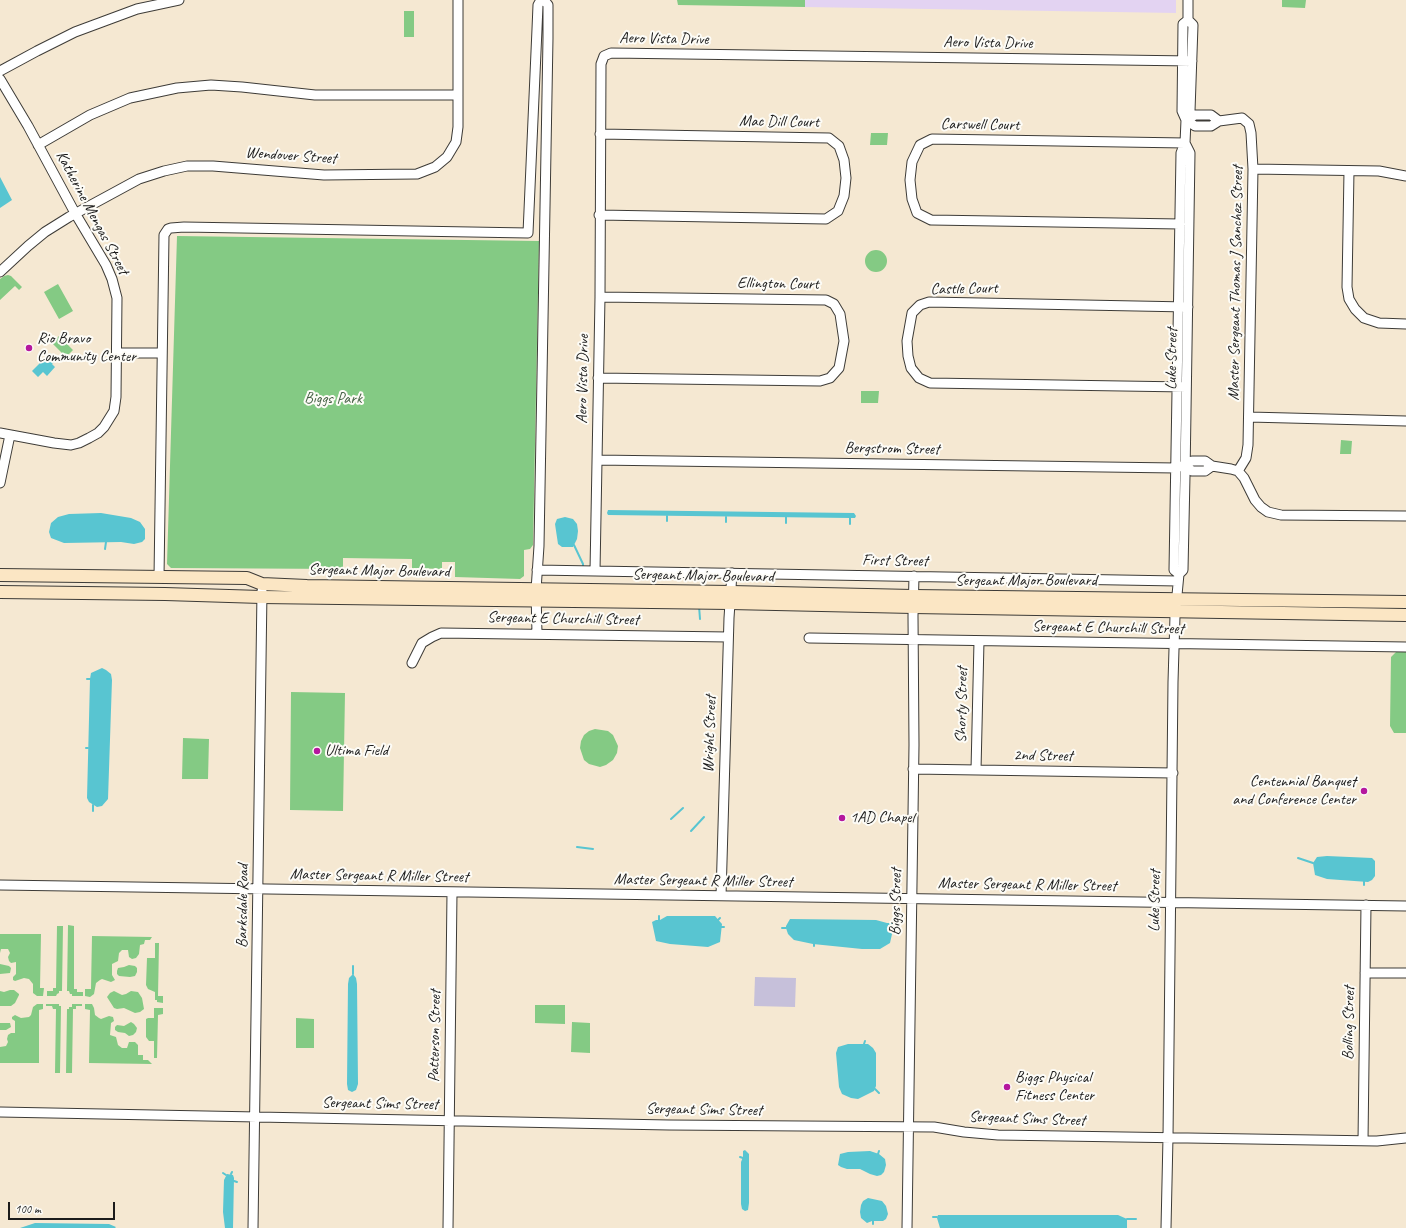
<!DOCTYPE html>
<style>
body{margin:0}
#map{position:relative;width:1406px;height:1228px;overflow:hidden;background:#f5e8d2;font-family:Caveat,sans-serif}
canvas{display:block}
.scale{position:absolute;left:8px;top:1202px;width:107px;height:18px;box-sizing:border-box;border:2px solid #1c1c1c;border-top:0;padding-left:5px;font-size:12px;line-height:14px;white-space:nowrap;color:#1c1c1c;-webkit-text-stroke:3px #fdfcf7;paint-order:stroke}
</style>
<div id="map">
<canvas width="1406" height="1228"></canvas>
<div class="scale">100 m</div>
</div>
<script>
const g = document.querySelector('canvas').getContext('2d');
g.lineJoin = 'round';
function fill(path, color) { g.fillStyle = color; g.fill(path, 'evenodd'); }
const toPath = rows => new Path2D(rows.map(r => 'M' + r).join(''));
function stroke(path, color, width, dash) { g.strokeStyle = color; g.lineWidth = width; g.lineCap = dash ? 'butt' : 'round'; g.setLineDash(dash || []); g.stroke(path); }
function label(font, color, halo, rows, align = 'center') {
  g.font = font + ' Caveat,sans-serif'; g.lineWidth = 4; g.setLineDash([]); g.textBaseline = 'middle'; g.strokeStyle = halo; g.fillStyle = color; for (const [text, x, y, turn = 0] of rows) {
    g.save(); g.translate(x, y); g.rotate((+turn || 0) * Math.PI / 180); g.textAlign = isNaN(turn) ? turn : align; if (halo) g.strokeText(text, 0, 0); g.fillText(text, 0, 0); g.restore();
  }
}
const built = toPath([
 [805,0,1176,0,1176,13,805,7]
]);
const industrial = toPath([
 [755,977,796,978,795,1007,754,1006]
]);
const green = toPath([
 [677,0,805,0,805,7,678,5],
 [1282,0,1306,0,1305,8,1282,7],
 [404,11,414,11,414,37,404,37],
 [871,133,888,133,887,145,870,145],
 [177,236,539,241,533,545,530,549,524,550,524,576,520,579,455,577,455,562,442,562,442,569,412,568,412,559,343,558,343,569,171,568,167,564],
 '865 261a11 11 0 1 1 22 0a11 11 0 1 1-22 0Z',
 [8,275,11,276,22,287,19,290,15,286,0,300,0,279,4,276],
 [58,284,73,311,59,319,44,292],
 [59,336,73,350,66,357,52,343],
 [861,391,879,391,878,403,861,403],
 [1341,440,1352,441,1351,454,1340,454],
 [1406,650,1406,733,1394,733,1390,726,1391,657,1397,651],
 [291,692,345,693,343,811,290,810],
 [595,729,608,731,613,735,618,746,617,753,613,760,606,765,600,767,589,764,584,760,580,748,581,741,584,735,589,731],
 [183,738,209,739,208,779,182,779],
 [68,925,74,926,74,989,77,989,77,992,83,992,83,996,72,996,72,994,70,994,69,991,67,991],
 [57,926,63,926,62,991,59,991,59,993,57,994,56,996,47,996,47,991,53,991,53,988,56,988],
 [0,934,41,934,40,988,44,988,43,996,37,996,33,993,33,984,29,979,24,978,15,981,13,980,13,977,16,974,16,962,11,963,9,961,8,957,10,953,8,949,1,949,0,953],
 [92,936,152,937,150,940,145,940,144,944,140,945,139,954,136,958,132,959,129,957,128,950,122,950,119,953,118,961,112,964,112,975,115,980,111,982,102,979,100,980,96,983,94,994,90,997,85,996,85,989,91,989],
 [155,943,159,943,158,996,163,996,163,1003,157,1002,157,1000,155,1000,155,992,148,989,146,985,147,958,155,958],
 [0,964,9,966,11,968,10,973,0,974],
 [129,965,135,966,137,968,137,972,135,976,130,977,119,976,117,974,117,971,118,968,124,967],
 [10,990,14,990,19,994,19,995,15,1003,11,1006,0,1006,0,991,4,992],
 [114,991,122,995,126,994,131,991,138,992,142,998,144,1009,140,1012,135,1013,124,1008,117,1009,114,1008,107,997,110,993],
 [37,1004,43,1004,43,1009,39,1010,39,1063,0,1063,0,1047,6,1046,8,1042,7,1039,8,1035,11,1033,15,1033,15,1021,12,1019,12,1017,15,1015,21,1018,29,1017,31,1015,33,1007],
 [46,1004,59,1004,59,1006,61,1006,60,1073,55,1073,56,1009,53,1009,52,1006,46,1006],
 [72,1004,82,1004,82,1006,76,1006,76,1009,73,1009,72,1073,66,1073,67,1009,69,1009,69,1007,72,1007],
 [85,1004,92,1004,94,1008,95,1015,99,1018,101,1019,109,1016,113,1017,114,1021,111,1023,110,1035,116,1037,118,1045,122,1048,127,1048,129,1042,135,1042,138,1045,138,1055,143,1055,143,1060,148,1060,152,1064,89,1063,90,1010,85,1009],
 [535,1005,565,1005,565,1024,535,1023],
 [154,1008,163,1008,163,1014,158,1015,157,1058,154,1058,154,1041,149,1041,146,1037,146,1019,148,1018,154,1018],
 [296,1018,314,1019,314,1048,296,1048],
 [131,1022,134,1024,137,1028,136,1032,133,1035,129,1036,125,1033,118,1032,115,1030,115,1027,117,1025,124,1026],
 [572,1022,590,1023,590,1053,571,1052],
 [0,1023,10,1023,11,1027,6,1030,0,1030]
]);
const water = toPath([
 [0,177,12,200,0,208],
 [50,353,56,359,52,364,55,367,47,376,43,372,38,377,32,371],
 [608,510,854,513,856,516,855,518,850,518,608,515,607,513],
 [101,513,131,518,140,522,145,529,145,539,142,542,134,544,121,542,64,543,51,538,49,532,51,523,58,517,69,514],
 [565,517,573,519,577,524,578,531,577,539,573,547,562,547,558,544,555,524,557,519],
 [102,668,106,670,111,674,112,680,108,799,102,806,97,807,89,802,87,798,90,679,91,673],
 [1327,856,1372,858,1375,861,1375,876,1372,880,1368,882,1327,879,1315,875,1313,863,1317,857],
 [667,916,715,916,722,924,720,942,708,947,670,944,656,941,652,922,656,920,660,920],
 [790,919,876,920,887,923,892,934,890,943,880,949,862,949,813,944,794,940,788,934,786,928,786,926],
 [353,974,356,978,357,984,358,1084,356,1090,352,1092,348,1090,347,1084,348,984,349,978],
 [848,1044,868,1044,873,1048,876,1053,876,1086,874,1091,858,1099,851,1098,842,1094,839,1087,836,1053,838,1047],
 [745,1150,749,1154,749,1203,748,1210,745,1211,742,1209,741,1204,741,1162,743,1157,743,1151],
 [870,1151,879,1154,885,1159,886,1165,884,1172,881,1175,877,1176,870,1174,860,1169,847,1169,841,1167,838,1165,840,1154,848,1152],
 [227,1174,233,1175,234,1178,233,1228,225,1228,223,1212,224,1180],
 [868,1198,882,1201,886,1206,888,1214,886,1219,883,1221,872,1221,867,1223,861,1218,860,1212,861,1205,863,1201],
 [938,1215,1118,1215,1127,1219,1127,1228,940,1228,937,1218],
 [35,1223,109,1224,116,1227,115,1228,20,1228]
]);
const stream = toPath([
 [726,517,726,522],
 [786,517,786,523],
 [667,521,667,516],
 [850,524,850,518],
 [574,545,583,564,583,568],
 [105,549,106,542],
 [699,606,700,619],
 [87,679,90,679],
 [86,748,88,748],
 [93,811,93,805],
 [671,819,683,808],
 [691,831,704,817],
 [577,847,593,849],
 [1298,858,1313,863],
 [1364,885,1364,881],
 [659,920,659,916],
 [718,920,720,918],
 [887,924,892,924],
 [720,927,724,927],
 [782,928,786,928],
 [814,946,814,944],
 [353,974,353,966],
 [864,1044,865,1041],
 [875,1089,879,1093],
 [878,1154,879,1151],
 [740,1157,743,1158],
 [223,1173,226,1175],
 [231,1174,232,1172],
 [234,1181,237,1182],
 [933,1217,937,1217],
 [1127,1219,1136,1219],
 [873,1224,873,1221]
]);
const street = toPath([
 [0,71,37,51,75,32,137,9,179,0],
 [0,79,28,126,75,213,106,265,112,279,117,298,116,397,114,411,104,427,98,433,89,438,79,443,71,445,54,443,0,433],
 [1186,120,1195,126,1211,126,1219,121,1242,118,1249,124,1251,133,1253,169,1248,445,1246,458,1238,471],
 [1186,120,1182,111,1183,24,1188,20,1188,0],
 [1186,120,1195,115,1211,115,1219,121],
 [38,145,90,115,130,98,177,88,211,85,242,87,315,95,458,95],
 [1253,169,1379,171,1406,176],
 [1349,171,1347,287,1349,299,1355,309,1364,318,1379,323,1406,324],
 [599,215,826,219,838,211,844,196,846,178,844,160,839,146,829,138,600,134],
 [1180,224,931,220,917,213,912,199,910,180,912,162,920,145,932,139,1185,143],
 [0,272,28,246,45,232,69,217,139,179,164,171,187,166,213,166,324,175,417,174,435,167,447,157,456,142,458,127,458,0],
 [117,353,162,353],
 [598,378,820,381,830,378,839,368,844,341,840,314,834,304,826,300,600,297],
 [1186,387,930,383,919,378,911,368,908,356,907,341,912,313,920,305,929,302,1188,307],
 [1249,417,1406,421],
 [597,460,1176,468,1185,465,1192,461,1205,461,1212,466,1231,469,1238,471,1244,478,1255,500,1261,507,1268,512,1281,515,1406,516],
 [1185,465,1192,471,1205,471,1212,466],
 [0,483,10,435],
 [537,570,1178,581],
 [595,571,600,297,601,64,604,56,611,53,1192,61],
 [1179,574,1183,570,1185,476,1190,153,1185,143],
 [159,577,164,235,168,229,171,228,184,227,528,233,537,29,538,5,541,0],
 [537,634,536,590,539,546,548,38,548,5,544,0],
 [809,638,1406,647],
 [412,663,422,643,432,637,441,633,728,637],
 [913,769,1173,773],
 [976,770,979,641],
 [0,885,1406,906],
 [721,896,729,618,732,573],
 [1365,973,1406,973],
 [0,1112,669,1125,934,1127,964,1132,998,1135,1377,1141,1406,1138],
 [1363,1141,1366,905],
 [253,1228,262,591],
 [448,1228,452,893],
 [907,1228,914,745,913,616,914,576],
 [1166,1228,1168,1137,1173,682,1175,616,1179,574,1174,570,1181,153,1185,143,1186,120,1190,111,1193,25,1188,20]
]);
const secondary = toPath([
 [0,575,247,578,262,584,307,586,731,592,913,596,1406,602],
 [0,592,165,594,261,597,730,603,913,607,1406,615]
]);
const markers = [
 [29,348,4,"#b5179e"],
 [317,751,4,"#b5179e"],
 [1364,791,4,"#b5179e"],
 [842,818,4,"#b5179e"],
 [1007,1087,4,"#b5179e"]
];
const streetNames = [
 ["Aero Vista Drive",664,39,1],
 ["Aero Vista Drive",988,43,1],
 ["Mac Dill Court",779,122,1],
 ["Carswell Court",980,125,1],
 ["Wendover Street",291,156,4],
 ["Katherine Mengas Street",92,213,62],
 ["Master Sergeant Thomas J Sanchez Street",1236,283,-89],
 ["Ellington Court",778,284,1],
 ["Castle Court",964,289,-1],
 ["Luke Street",1172,359,-89],
 ["Aero Vista Drive",583,379,-89],
 ["Bergstrom Street",892,449,1],
 ["First Street",895,561,1],
 ["Sergeant Major Boulevard",379,571,1],
 ["Sergeant Major Boulevard",703,576,1],
 ["Sergeant Major Boulevard",1026,581],
 ["Sergeant E Churchill Street",563,619,1],
 ["Sergeant E Churchill Street",1108,628,1],
 ["Shorty Street",962,705,-89],
 ["Wright Street",710,734,-88],
 ["2nd Street",1043,756,1],
 ["Master Sergeant R Miller Street",379,876,1],
 ["Master Sergeant R Miller Street",703,881,1],
 ["Master Sergeant R Miller Street",1027,885,1],
 ["Luke Street",1155,901,-89],
 ["Biggs Street",896,902,-89],
 ["Barksdale Road",243,906,-89],
 ["Bolling Street",1349,1023,-89],
 ["Patterson Street",435,1036,-89],
 ["Sergeant Sims Street",380,1104,1],
 ["Sergeant Sims Street",704,1110,1],
 ["Sergeant Sims Street",1027,1119,2]
];
const poiNames = [
 ["Rio Bravo",37,339],
 ["Community Center",37,357],
 ["Ultima Field",325,751],
 ["Centennial Banquet",1356,782,"right"],
 ["and Conference Center",1356,800,"right"],
 ["1AD Chapel",850,818],
 ["Biggs Physical",1015,1078],
 ["Fitness Center",1015,1096]
];
const parkNames = [
 ["Biggs Park",333,399]
];
fill(built, '#e3d3f2');
fill(industrial, '#c6c0da');
fill(green, '#84ca84');
fill(water, '#58c5d1');
stroke(stream, '#58c5d1', 2);
stroke(street, '#3d3b37', 11);
stroke(secondary, '#3d3b37', 14);
stroke(street, '#fff', 9);
stroke(secondary, '#fbe6c4', 12);
for (const [x, y, r, color] of markers) { const dot = new Path2D(); dot.arc(x, y, r, 0, 2 * Math.PI); g.fillStyle = color; g.fill(dot); stroke(dot, '#fdfcf7', 1.5); }
label('16px', '#1c1c1c', '#fdfcf7', streetNames);
label('16px', '#1c1c1c', '#fdfcf7', poiNames, 'left');
label('16px', '#466246', '#fdfcf7', parkNames);
</script>
